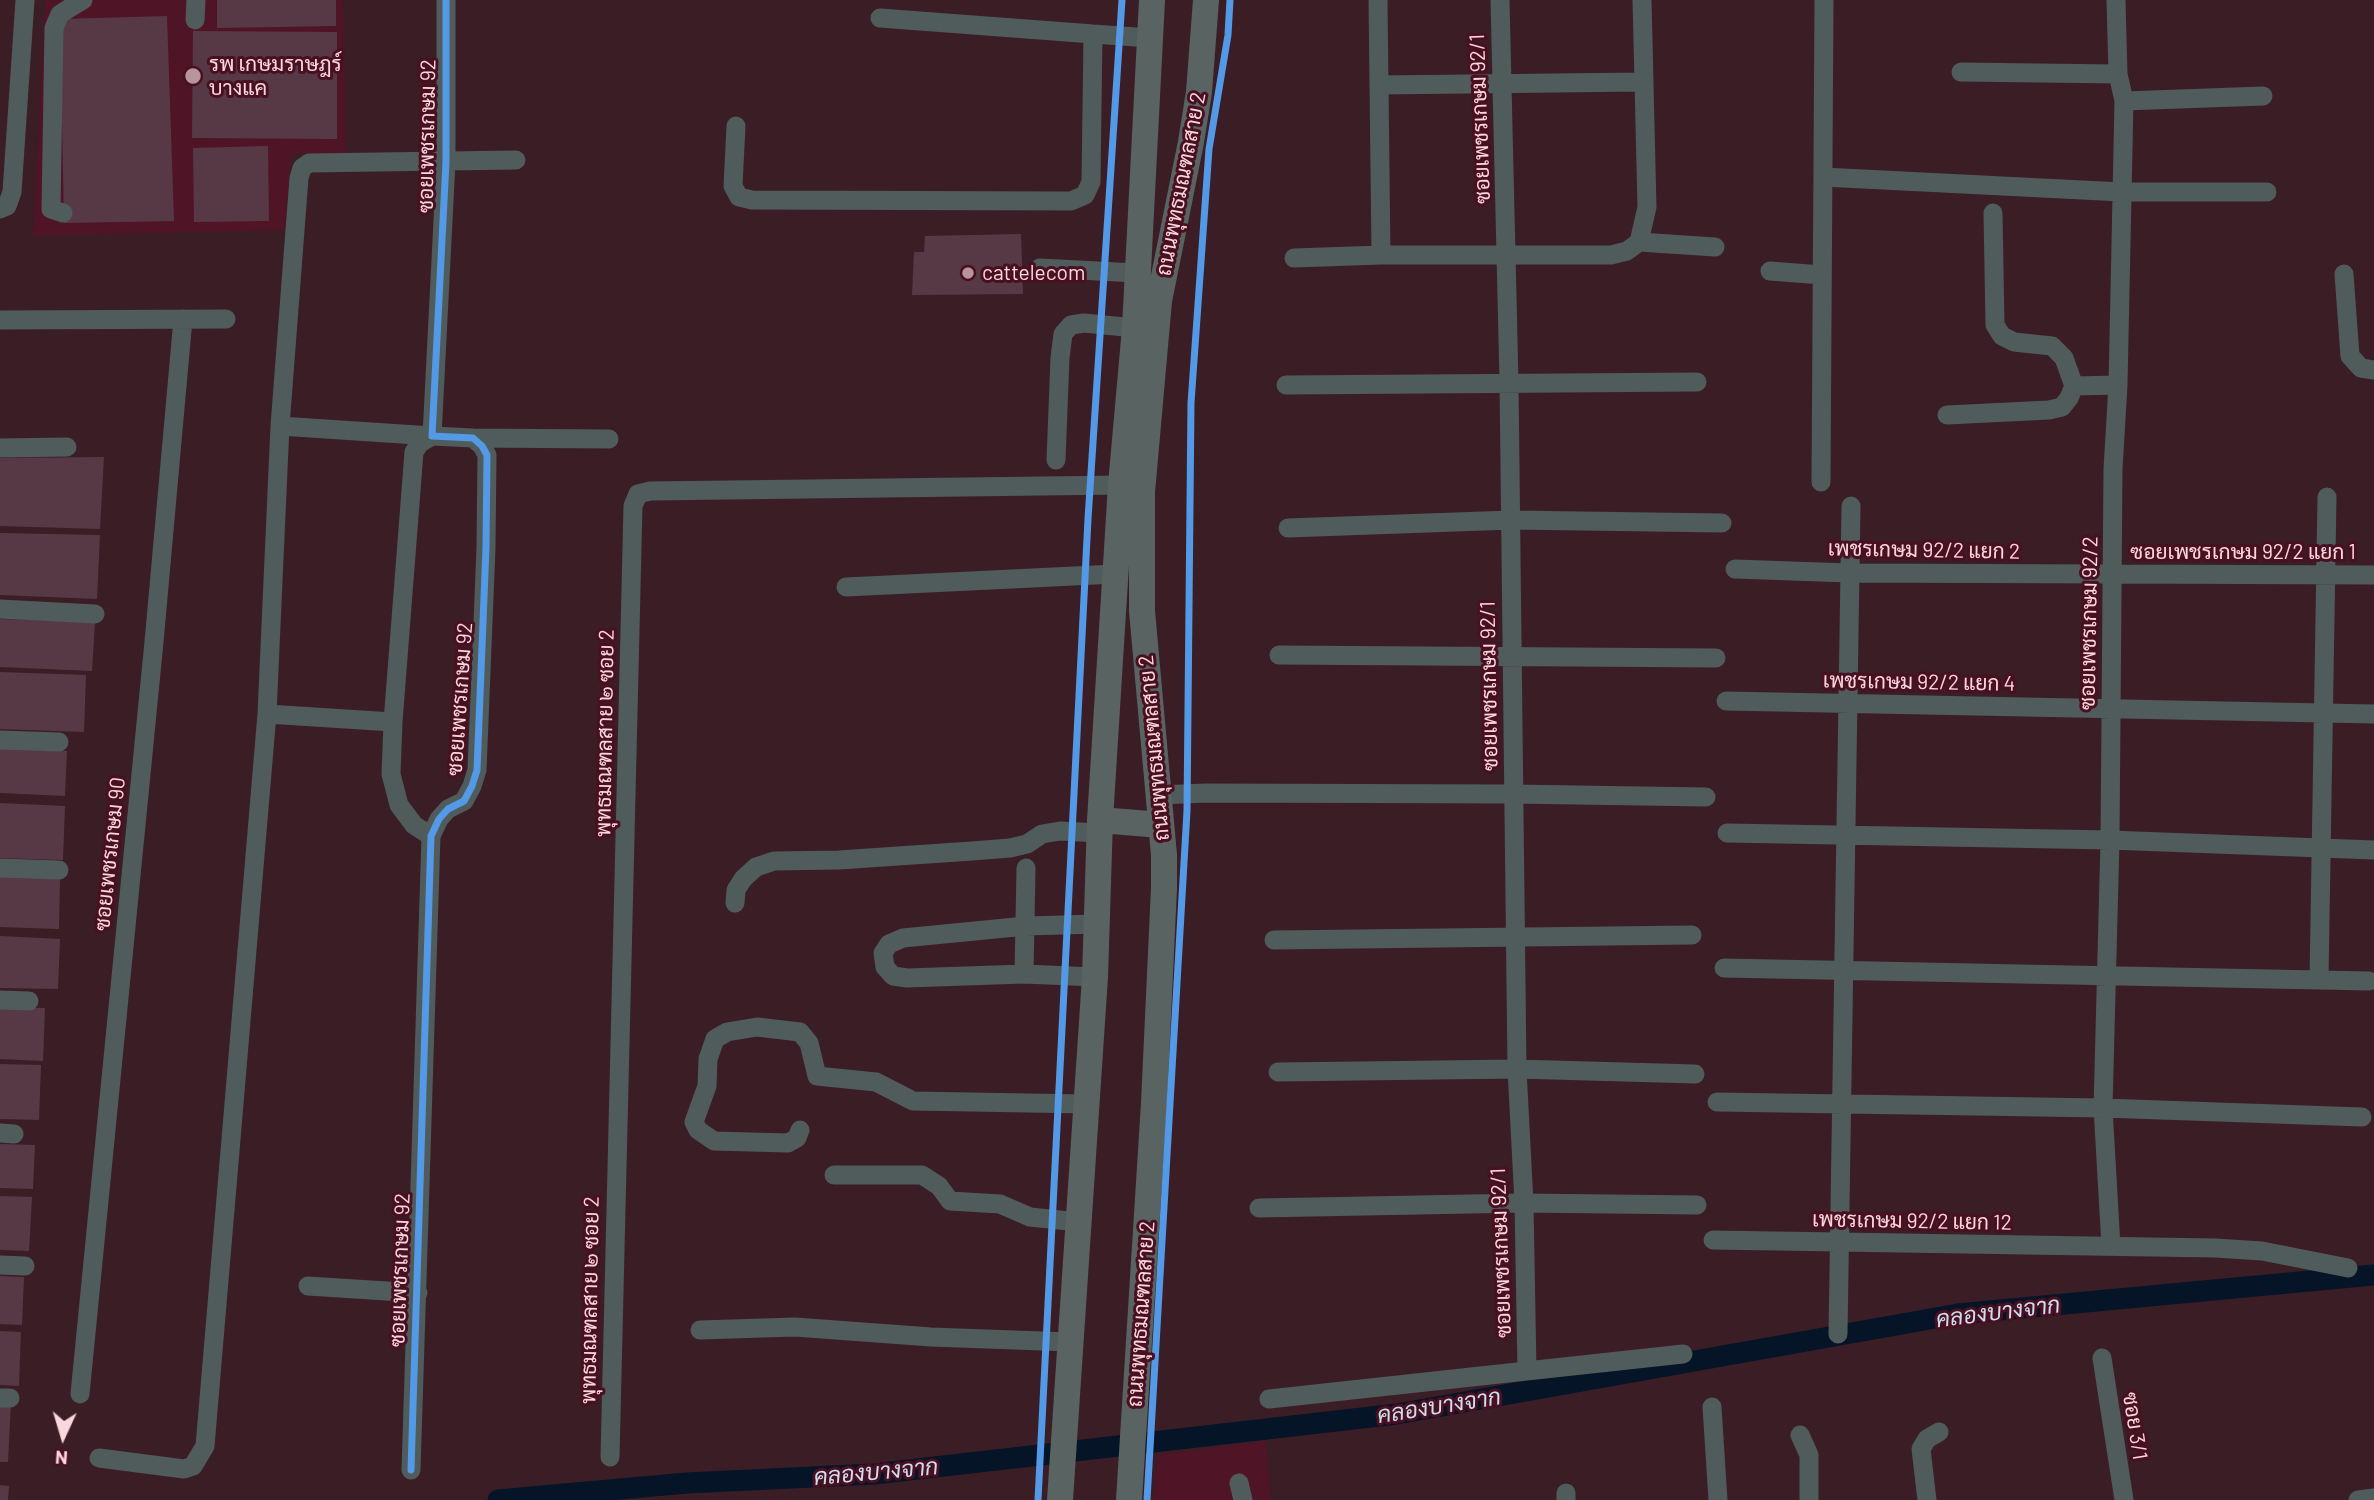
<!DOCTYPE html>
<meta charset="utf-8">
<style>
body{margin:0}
#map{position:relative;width:2374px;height:1500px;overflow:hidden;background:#3b1d26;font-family:Barlow,sans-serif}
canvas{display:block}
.north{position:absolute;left:28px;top:1402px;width:70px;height:70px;-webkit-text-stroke:5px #481021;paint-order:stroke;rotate:184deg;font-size:19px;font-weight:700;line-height:28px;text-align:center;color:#fcd6dd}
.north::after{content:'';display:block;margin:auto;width:24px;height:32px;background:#fcd6dd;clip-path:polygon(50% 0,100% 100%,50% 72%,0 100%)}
</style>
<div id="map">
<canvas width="2374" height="1500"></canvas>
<div class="north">N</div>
</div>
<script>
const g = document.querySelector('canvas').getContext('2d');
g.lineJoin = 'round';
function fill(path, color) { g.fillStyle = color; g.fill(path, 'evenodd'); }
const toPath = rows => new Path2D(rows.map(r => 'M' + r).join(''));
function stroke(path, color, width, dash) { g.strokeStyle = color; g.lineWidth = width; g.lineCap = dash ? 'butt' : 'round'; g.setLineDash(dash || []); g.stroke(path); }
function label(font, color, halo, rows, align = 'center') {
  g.font = font + ' Barlow,Sarabun,sans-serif'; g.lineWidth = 6; g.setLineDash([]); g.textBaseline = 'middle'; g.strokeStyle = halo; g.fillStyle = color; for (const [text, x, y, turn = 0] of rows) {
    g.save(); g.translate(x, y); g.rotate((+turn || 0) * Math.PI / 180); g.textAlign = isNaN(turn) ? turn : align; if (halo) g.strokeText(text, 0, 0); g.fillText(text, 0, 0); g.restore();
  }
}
const built = toPath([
 [45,0,343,0,346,153,291,154,285,230,33,236],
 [1266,1441,1271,1500,1154,1500,1157,1455]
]);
const canal = toPath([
 [498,1500,687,1483,874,1474,1397,1414,1958,1314,2374,1275]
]);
const building = toPath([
 [217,0,336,0,336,26,217,28],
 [167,16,174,221,64,223,60,19],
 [193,31,337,32,337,139,192,138],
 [268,146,269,221,194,222,193,148],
 [1021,234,1023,294,912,295,914,252,924,252,925,236],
 [104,457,100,529,0,526,0,458],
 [0,533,100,535,97,599,0,595],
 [0,619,95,622,92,671,0,667],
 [0,672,86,675,84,732,0,729],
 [0,749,67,751,65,796,0,793],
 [0,803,65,806,63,860,0,858],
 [0,875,60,877,59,929,0,927],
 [0,936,60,939,58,989,0,988],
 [0,1007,45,1008,43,1061,0,1059],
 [0,1064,41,1065,39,1120,0,1119],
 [0,1144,35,1145,33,1189,0,1188],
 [0,1196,32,1197,29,1251,0,1250],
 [0,1276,24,1277,22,1325,0,1324],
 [0,1331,21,1332,19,1386,0,1385],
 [0,1402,11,1403,8,1462,0,1462],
 [0,1485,9,1486,8,1500,0,1500]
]);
const minor = toPath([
 [1378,0,1381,255],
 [1500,0,1509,382,1517,1069,1524,1203,1527,1371],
 [880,18,1093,34],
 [195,20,196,0],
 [1961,72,2118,74],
 [1380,85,1642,82],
 [2124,101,2263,96],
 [736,126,733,186,739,197,752,200,1071,201,1085,195,1091,182,1093,34,1150,38],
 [1823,177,2122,192,2267,192],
 [0,209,7,206,12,192,25,0],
 [63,213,51,209,54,28,60,14,83,0],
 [1993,213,1995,325,2002,336,2014,342,2052,346,2064,358,2074,386,2118,385],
 [1639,242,1647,207,1642,0],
 [1294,258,1381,255,1611,255,1627,251,1639,242,1715,247],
 [1040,268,1136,273],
 [1770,271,1822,275],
 [2344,274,2350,356,2361,368,2374,370],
 [0,320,226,319],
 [1286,385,1697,382],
 [1947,415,2049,410,2062,407,2069,398,2074,386],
 [280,426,299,178,302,168,309,163,516,160],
 [473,438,609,439],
 [0,448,67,447],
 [1056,460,1060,358,1063,334,1071,325,1084,323,1135,328],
 [1821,482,1824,0],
 [1288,528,1511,520,1722,523],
 [1735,569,1849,573,2374,575],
 [846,587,1115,574],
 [0,609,95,614],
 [1279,655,1716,658],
 [1726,701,2374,714],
 [267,714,280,426,432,436],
 [0,740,59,742],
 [1159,795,1206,793,1513,794,1706,797],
 [1727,833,2110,840,2374,850],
 [431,836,414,825,399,805,391,774,393,722,414,452,420,443,432,436],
 [0,868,59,870],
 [735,903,736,890,743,879,756,867,774,861,839,860,972,851,1010,848,1027,844,1042,834,1060,831,1100,833],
 [1274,940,1692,935],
 [1724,968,2369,981],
 [1024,974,1026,868],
 [1095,977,1024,974,907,978,893,976,885,967,883,953,889,944,903,938,1026,926,1097,924],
 [2319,980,2327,497],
 [0,1000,29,1001],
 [1278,1072,1517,1069,1695,1074],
 [1717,1102,2103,1108,2362,1117],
 [800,1130,797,1138,788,1143,714,1141,698,1130,694,1122,707,1086,708,1059,715,1039,727,1032,757,1027,800,1032,809,1043,817,1076,876,1082,913,1101,1086,1104],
 [0,1133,14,1134],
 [834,1175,922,1175,939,1186,950,1201,1000,1204,1030,1217,1079,1222],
 [1259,1208,1524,1203,1697,1205],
 [1713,1240,2215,1248,2262,1251,2348,1268],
 [2111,1246,2103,1108,2110,840,2113,469,2118,385,2124,101,2118,74,2116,0],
 [0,1265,25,1266],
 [308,1286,418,1293],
 [700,1330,795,1327,931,1337,1070,1342],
 [1838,1334,1851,506],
 [2102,1358,2124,1500],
 [80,1394,154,642,183,319],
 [0,1398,10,1398],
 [1269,1399,1683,1354],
 [1712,1407,1718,1500],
 [1800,1435,1809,1455,1809,1500],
 [610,1457,633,506,638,494,650,491,1121,485],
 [99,1458,184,1469,193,1466,205,1446,267,714,393,722],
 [411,1470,431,836,439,819,448,809,464,801,472,786,477,770,486,548,487,455,482,446,473,438,432,436,446,162,446,0],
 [1239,1483,1243,1500],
 [1566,1493,1566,1500],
 [1927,1500,1921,1449,1927,1439,1939,1432],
 [2358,1500,2374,1498]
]);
const major = toPath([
 [1100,820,1161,825],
 [1060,1500,1095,977,1100,820,1121,485,1135,328,1152,0],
 [1129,1500,1154,1103,1164,888,1164,855,1142,611,1142,492,1159,301,1191,142,1199,92,1206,0]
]);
const cycleway = toPath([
 [411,1470,431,836,439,819,448,809,464,801,472,786,477,770,486,548,487,455,482,446,473,438,432,436,446,162,446,0],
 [1038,1500,1088,519,1122,0],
 [1147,1500,1187,811,1191,403,1209,149,1228,35,1230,0]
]);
const markers = [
 [193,76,9,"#b8959d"],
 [968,273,7,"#b8959d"]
];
const poiNames = [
 ["รพ เกษมราษฎร์",209,64],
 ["บางแค",209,88],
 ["cattelecom",982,273]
];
const streetNames = [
 ["ซอยเพชรเกษม 92/1",1480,119,-92],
 ["ซอยเพชรเกษม 92",427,136,-89],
 ["ถนนพุทธมณฑลสาย 2",1181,184,-79],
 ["เพชรเกษม 92/2 แยก 2",1924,550,1],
 ["ซอยเพชรเกษม 92/2 แยก 1",2243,552],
 ["ซอยเพชรเกษม 92/2",2089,623,-89],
 ["เพชรเกษม 92/2 แยก 4",1919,682,1],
 ["ซอยเพชรเกษม 92/1",1489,686,-91],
 ["ซอยเพชรเกษม 92",460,699,-86],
 ["พุทธมณฑลสาย ๒ ซอย 2",605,733,-89],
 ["ถนนพุทธมณฑลสาย 2",1154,748,-95],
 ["ซอยเพชรเกษม 90",110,854,-84],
 ["เพชรเกษม 92/2 แยก 12",1912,1221,1],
 ["ซอยเพชรเกษม 92/1",1501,1253,-92],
 ["ซอยเพชรเกษม 92",400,1270,-88],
 ["พุทธมณฑลสาย ๒ ซอย 2",590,1300,-89],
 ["ถนนพุทธมณฑลสาย 2",1141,1314,-86],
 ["ซอย 3/1",2135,1426,81]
];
const waterNames = [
 ["คลองบางจาก",1998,1312,-7],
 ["คลองบางจาก",1439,1406,-9],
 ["คลองบางจาก",876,1472,-5]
];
fill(built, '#501427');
stroke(canal, '#051427', 21);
fill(building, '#573946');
stroke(minor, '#505b5b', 19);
stroke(major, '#586362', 26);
stroke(cycleway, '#5399e6', 7);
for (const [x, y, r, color] of markers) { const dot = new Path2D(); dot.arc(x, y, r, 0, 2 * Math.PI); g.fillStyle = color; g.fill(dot); stroke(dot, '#481021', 2.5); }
label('21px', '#fcd6dd', '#481021', poiNames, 'left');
label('21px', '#fcd6dd', '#481021', streetNames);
label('italic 23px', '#ccdeef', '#481021', waterNames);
</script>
